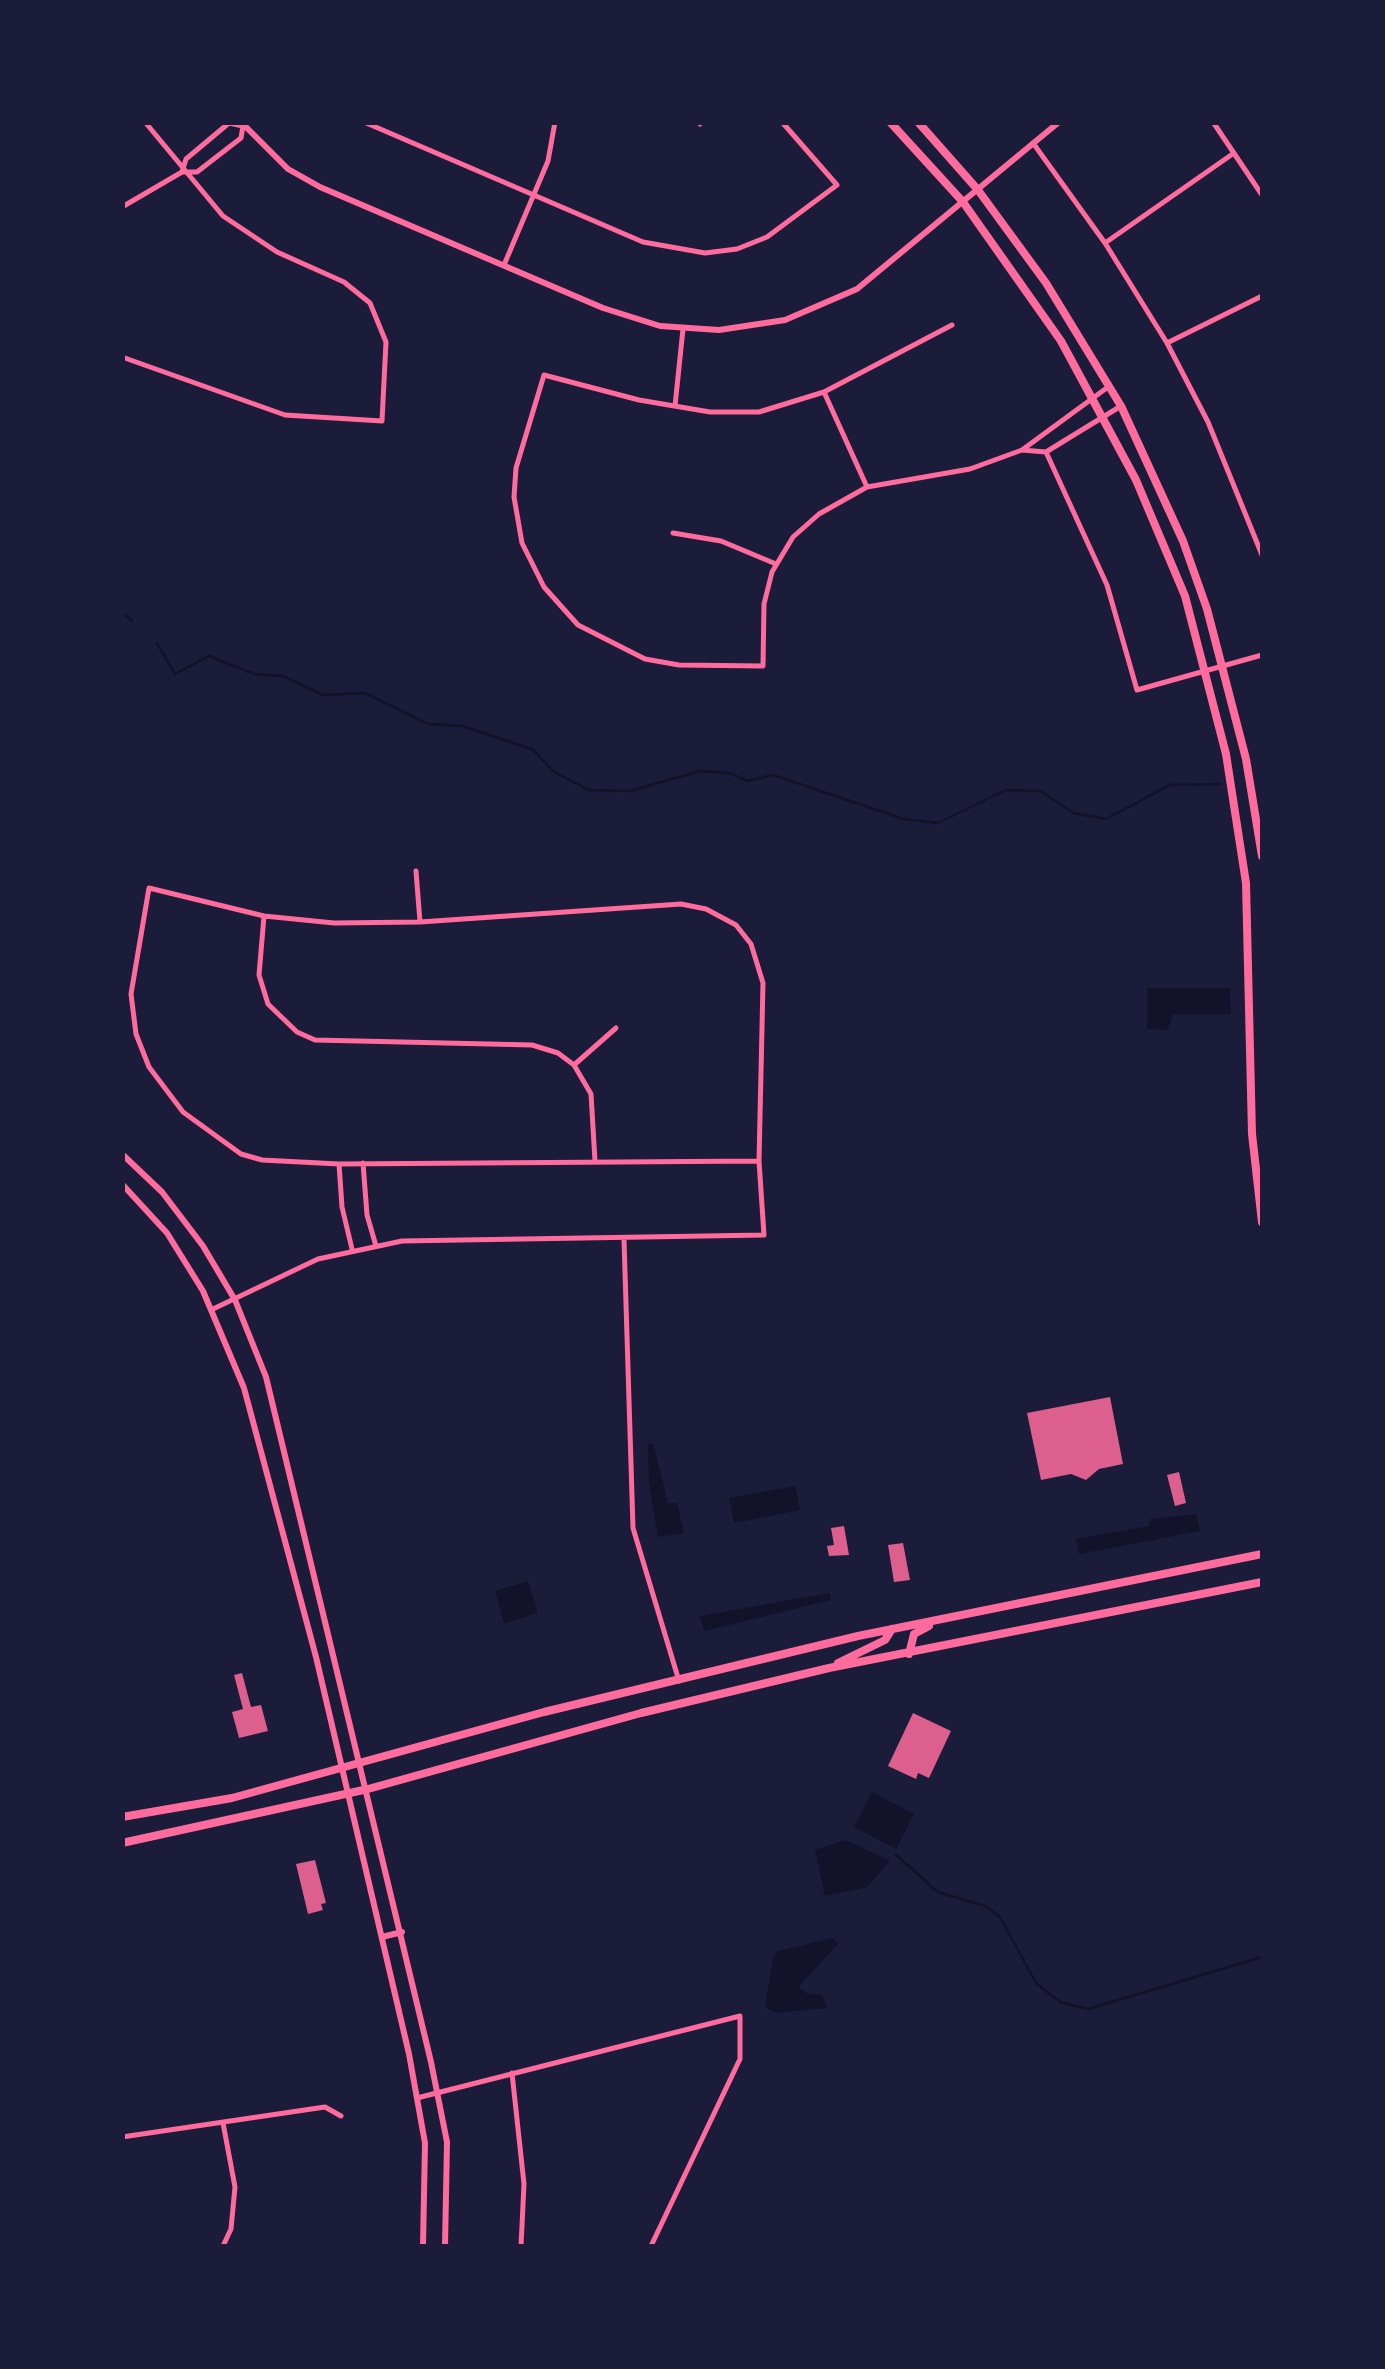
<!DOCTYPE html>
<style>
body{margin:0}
#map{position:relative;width:1385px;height:2369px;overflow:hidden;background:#1b1b3a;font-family:Inter,sans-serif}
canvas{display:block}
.frame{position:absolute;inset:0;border:125px solid #1b1b3a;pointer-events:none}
</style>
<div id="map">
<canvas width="1385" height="2369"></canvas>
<div class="frame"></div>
</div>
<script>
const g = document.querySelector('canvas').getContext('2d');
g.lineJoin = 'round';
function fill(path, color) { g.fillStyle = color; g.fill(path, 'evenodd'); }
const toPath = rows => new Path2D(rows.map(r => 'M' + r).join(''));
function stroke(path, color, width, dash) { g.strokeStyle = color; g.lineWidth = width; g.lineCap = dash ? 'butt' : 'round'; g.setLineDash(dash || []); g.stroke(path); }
const water = toPath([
 [1147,988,1230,988,1231,1014,1173,1014,1168,1030,1147,1029],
 [653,1443,668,1503,677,1503,684,1533,658,1537,649,1485,648,1444],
 [795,1486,800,1510,734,1523,729,1498],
 [1196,1514,1200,1531,1079,1554,1076,1539,1149,1526,1150,1519],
 [528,1581,538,1613,504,1623,495,1591],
 [830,1593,831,1600,704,1631,700,1616],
 [872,1792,914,1814,896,1849,854,1827],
 [845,1840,890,1861,867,1887,825,1896,815,1850],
 [833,1938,838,1944,798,1987,808,1994,822,1995,827,2008,776,2013,765,2007,773,1958,779,1951]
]);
const stream = toPath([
 [122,612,132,621],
 [157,643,175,674,209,656,254,674,283,676,323,695,365,693,428,724,463,726,532,749,554,772,589,790,630,791,700,771,729,773,748,781,773,775,904,819,938,823,1005,790,1040,791,1073,813,1106,819,1170,785,1220,784],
 [895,1854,938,1892,985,1906,1000,1917,1036,1983,1060,2002,1088,2009,1262,1957]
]);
const building = toPath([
 [1110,1397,1123,1464,1099,1469,1086,1480,1071,1474,1041,1480,1027,1413],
 [1179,1472,1186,1503,1175,1506,1167,1475],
 [844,1526,849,1555,829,1556,827,1546,834,1545,831,1528],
 [903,1543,910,1580,894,1582,888,1545],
 [242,1673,251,1707,261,1705,268,1731,239,1738,232,1712,243,1709,234,1675],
 [913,1713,951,1731,929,1778,918,1773,916,1779,888,1766],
 [315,1860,326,1903,321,1904,323,1910,308,1914,296,1864]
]);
const minor = toPath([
 [364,122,643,242,705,253,737,249,767,237,837,185,782,122],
 [1213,122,1262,195],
 [700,124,702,122],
 [1033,143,1105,243,1167,343,1208,422,1262,555],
 [122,207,182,172,197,172,241,138,243,126,229,123,186,159,182,172],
 [1105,243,1234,153],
 [504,265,548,161,555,122],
 [952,325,824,392,759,412,710,412,639,400,544,375,516,468,514,497,522,543,544,587,578,625,645,659,679,665,763,666,764,604,772,572,793,537,819,514,867,487,970,469,1022,450,1108,387],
 [1167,343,1262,296],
 [122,357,285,415,382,421,386,342,370,303,344,282,277,252,223,216,145,122],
 [824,392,867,487],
 [675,406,683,329],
 [1022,450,1046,452,1121,406],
 [1046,452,1107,585,1137,690,1262,655],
 [673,533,721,541,776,564],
 [416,871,420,922],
 [264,916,259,975,268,1004,297,1032,315,1040,532,1045,558,1053,574,1065,591,1094,595,1161],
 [574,1065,616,1028],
 [363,1163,367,1215,376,1246],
 [339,1164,342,1207,352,1249],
 [624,1240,633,1528,679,1681],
 [213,1309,318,1259,402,1241,764,1235,759,1161,763,983,751,944,736,925,706,909,681,904,420,922,334,923,264,916,149,888,131,994,136,1034,149,1067,183,1112,241,1154,262,1160,339,1164,759,1161],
 [512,2073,524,2184,521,2246],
 [417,2098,740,2016,740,2059,651,2246],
 [223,2123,235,2187,231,2229,223,2246],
 [122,2137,325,2107,341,2116]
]);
const tertiary = toPath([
 [241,122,288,169,320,187,603,308,660,326,719,330,785,320,857,289,1059,122],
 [122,1154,162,1192,203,1246,235,1300,266,1377,431,2062,447,2142,445,2246],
 [122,1184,167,1233,203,1291,244,1388,316,1657,409,2054,425,2143,423,2246],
 [382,1937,402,1932]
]);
const secondary = toPath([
 [890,122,963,202,1061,341,1136,480,1185,596,1226,754,1246,883,1252,1134,1262,1222],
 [918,122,978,190,1046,283,1121,406,1183,541,1207,609,1246,759,1262,856],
 [909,1654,914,1634,929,1626],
 [838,1663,885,1640,892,1629],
 [122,1817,232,1798,544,1712,858,1636,1262,1554],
 [122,1843,368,1789,641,1713,829,1668,1262,1582]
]);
fill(water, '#12122b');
stroke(stream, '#12122b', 2.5);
fill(building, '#dd5f8e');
stroke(minor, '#ff6b9d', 5);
stroke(tertiary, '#ff6b9d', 6);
stroke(secondary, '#ff6b9d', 8);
</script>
